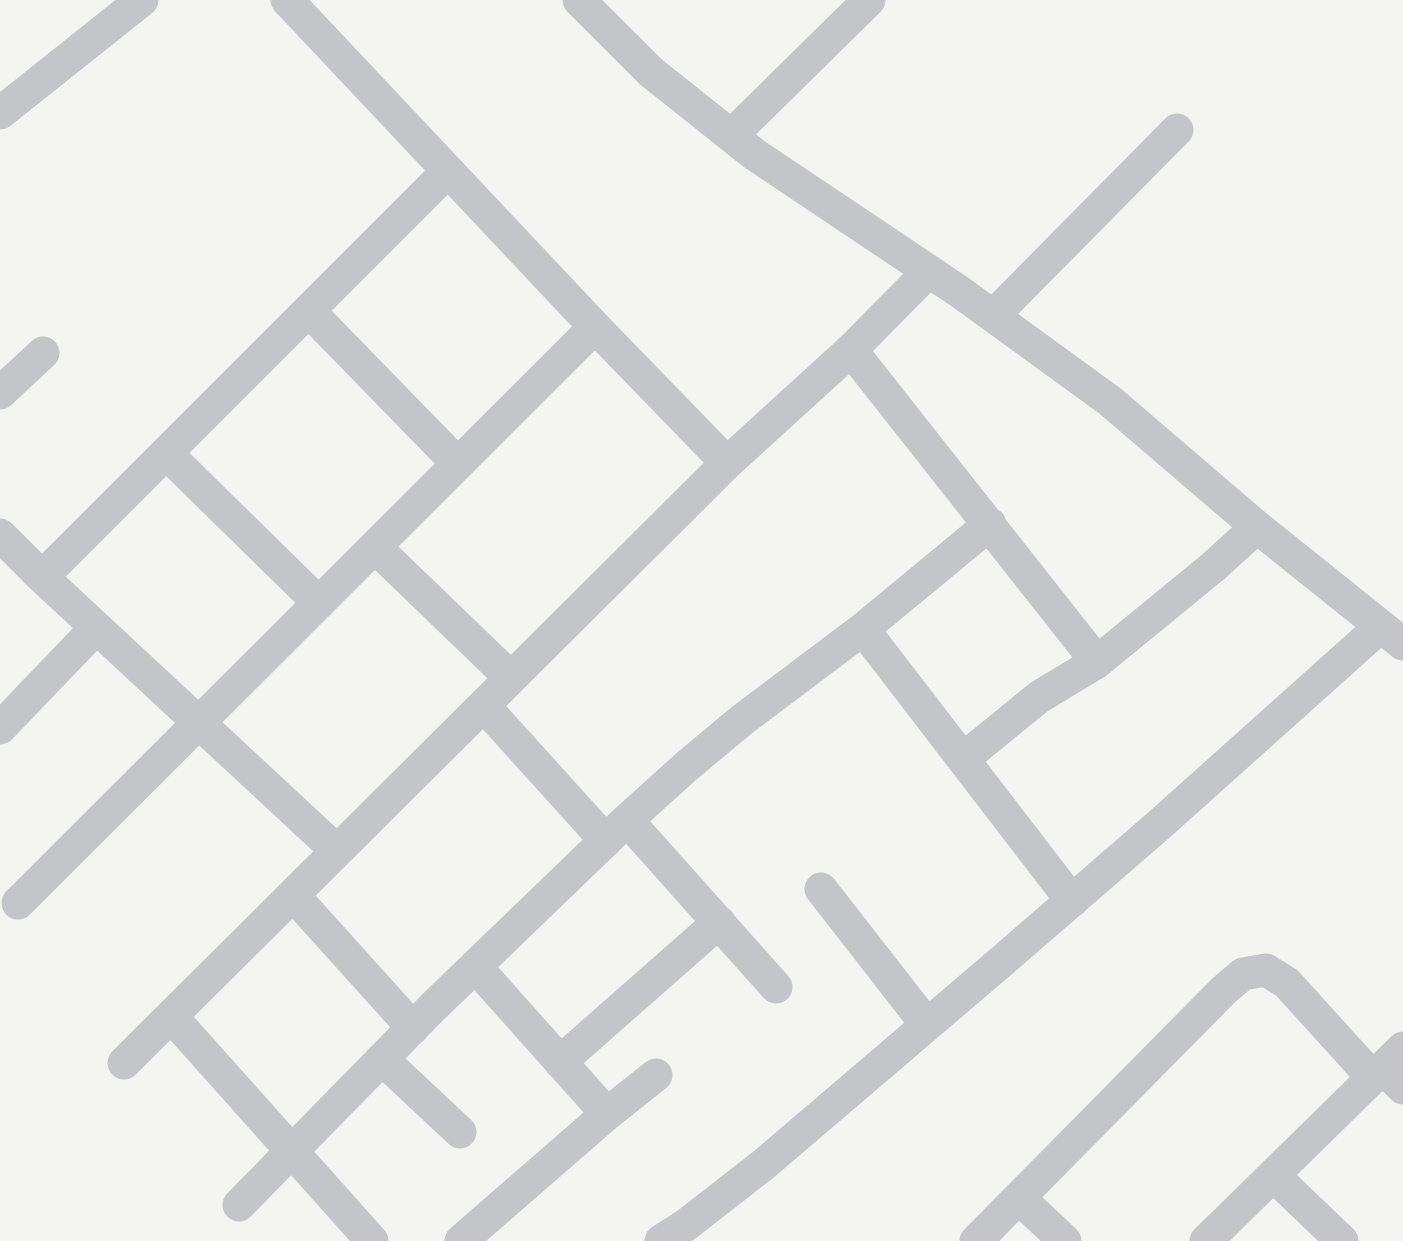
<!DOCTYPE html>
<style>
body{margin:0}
canvas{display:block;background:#f4f5f1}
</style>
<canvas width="1403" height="1241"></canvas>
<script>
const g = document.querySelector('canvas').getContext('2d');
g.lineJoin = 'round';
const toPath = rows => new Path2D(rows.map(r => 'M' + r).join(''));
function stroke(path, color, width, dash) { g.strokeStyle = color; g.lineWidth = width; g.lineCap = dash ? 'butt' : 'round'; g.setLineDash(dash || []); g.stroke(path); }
const minor = toPath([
 [287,0,595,327,727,463],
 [579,0,651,72,754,154,960,292,1110,401,1257,527,1403,644],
 [0,113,142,0],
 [731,136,869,0],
 [309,311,458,464],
 [993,316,1177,130],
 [851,350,1097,662],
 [0,393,43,353],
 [166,453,319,603],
 [0,535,42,577,337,851],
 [375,547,511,678],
 [42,577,448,171],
 [863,629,1072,901],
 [484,706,606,841],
 [0,728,96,628],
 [963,759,1039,697,1097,662,1213,567,1257,527],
 [627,820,776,987],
 [821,889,927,1025],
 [293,895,413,1028],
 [18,903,595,327],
 [475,966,607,1114],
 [171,1016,372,1241],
 [382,1059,460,1132],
 [560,1062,719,922],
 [124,1063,727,463,851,350,929,271],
 [1383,1068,1403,1088],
 [1274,1176,1342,1241],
 [1019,1198,1065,1241],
 [239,1205,433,1007,627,820,688,765,742,720,863,629,990,524],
 [461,1241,607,1114,656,1075],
 [661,1241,686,1225,763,1165,1002,961,1159,825,1380,627],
 [976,1241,1224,990,1243,974,1266,970,1287,983,1373,1078],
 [1206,1241,1403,1048]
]);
stroke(minor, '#c3c5c9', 33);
</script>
